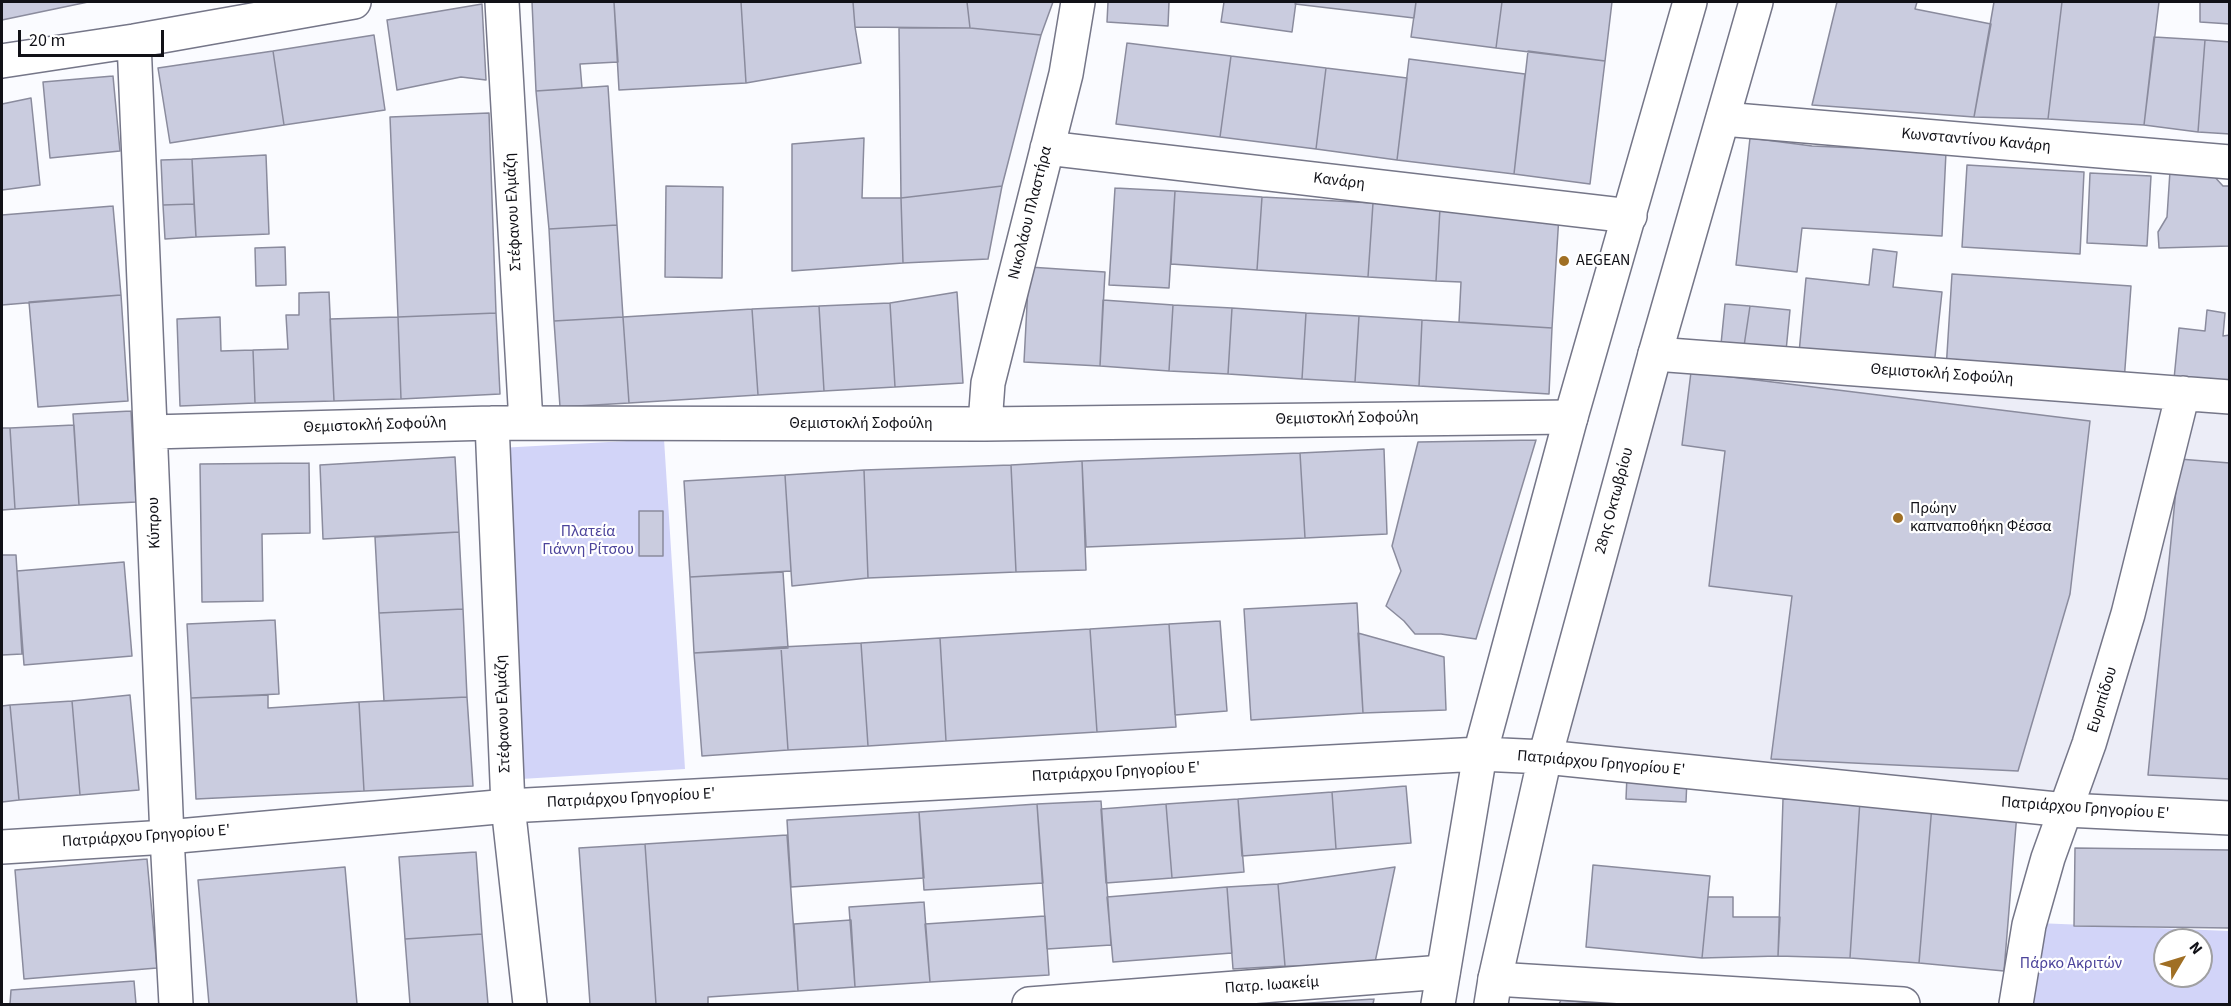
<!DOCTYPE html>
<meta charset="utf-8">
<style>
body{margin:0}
#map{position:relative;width:2231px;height:1006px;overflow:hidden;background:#fafbff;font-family:"Source Sans 3",sans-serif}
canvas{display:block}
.frame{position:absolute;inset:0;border:3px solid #111117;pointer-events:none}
.north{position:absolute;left:2153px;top:928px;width:60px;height:60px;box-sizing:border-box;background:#fff;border:2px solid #a0a0a2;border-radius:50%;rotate:52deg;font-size:16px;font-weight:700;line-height:24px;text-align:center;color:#111117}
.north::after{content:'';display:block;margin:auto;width:21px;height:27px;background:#a06f24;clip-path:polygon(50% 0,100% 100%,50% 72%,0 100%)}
.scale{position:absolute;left:18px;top:30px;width:146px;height:27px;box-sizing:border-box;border:3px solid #111117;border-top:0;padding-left:8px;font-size:18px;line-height:21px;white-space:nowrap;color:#111117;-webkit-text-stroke:4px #fff;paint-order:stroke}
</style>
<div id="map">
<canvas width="2231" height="1006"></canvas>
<div class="frame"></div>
<div class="north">N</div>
<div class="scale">20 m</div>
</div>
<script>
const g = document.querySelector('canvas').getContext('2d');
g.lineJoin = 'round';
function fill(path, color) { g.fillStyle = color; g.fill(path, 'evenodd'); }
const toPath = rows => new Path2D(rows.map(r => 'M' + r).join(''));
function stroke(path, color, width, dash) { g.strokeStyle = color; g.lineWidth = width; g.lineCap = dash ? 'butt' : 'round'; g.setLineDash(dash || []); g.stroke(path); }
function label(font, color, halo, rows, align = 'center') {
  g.font = font + ' "Source Sans 3",sans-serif'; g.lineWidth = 4.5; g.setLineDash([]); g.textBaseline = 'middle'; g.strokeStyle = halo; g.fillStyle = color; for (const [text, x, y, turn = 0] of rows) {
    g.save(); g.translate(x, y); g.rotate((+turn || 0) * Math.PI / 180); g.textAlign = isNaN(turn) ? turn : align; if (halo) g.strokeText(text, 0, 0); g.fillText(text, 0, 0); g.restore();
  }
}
const built = toPath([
 [1666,365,2229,410,2229,808,2079,800,1567,746]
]);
const green = toPath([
 [664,439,685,769,521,779,499,448],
 [2037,923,2229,931,2229,1004,2022,1004],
 [2165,940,2201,940,2201,976,2165,976]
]);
const building = toPath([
 [2,2,88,2,2,20,2,2],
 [532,2,614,2,618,62,580,64,582,88,536,91,532,2],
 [614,2,741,2,746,83,619,90,614,2],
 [741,2,853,2,855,27,861,63,746,83,741,2],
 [853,2,967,2,970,28,855,27,853,2],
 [967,2,1053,2,1041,35,970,28,967,2],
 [1108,2,1169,2,1168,26,1107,22,1108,2],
 [1224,2,1296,2,1292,32,1221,22,1224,2],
 [1296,2,1416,2,1414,18,1295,4,1296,2],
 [1416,2,1502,2,1496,48,1411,37,1416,2],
 [1502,2,1612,2,1605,61,1496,48,1502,2],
 [1837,2,1917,2,1915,9,1991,24,1974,117,1812,105,1837,2],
 [1994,2,2062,2,2048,119,1974,117,1994,2],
 [2062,2,2159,2,2144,125,2048,119,2062,2],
 [2200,2,2230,2,2230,24,2200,22,2200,2],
 [482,4,486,80,461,77,397,90,387,20,482,4],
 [899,28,970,28,1041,35,1002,186,901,198,899,28],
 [374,35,385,110,284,125,273,51,374,35],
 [2154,37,2205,40,2198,132,2144,125,2154,37],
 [2205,40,2230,42,2230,134,2198,132,2205,40],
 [1127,43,1231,56,1220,137,1116,124,1127,43],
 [273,51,284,125,170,143,158,68,273,51],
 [1528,51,1605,61,1590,184,1514,174,1528,51],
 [1231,56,1326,68,1316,149,1220,137,1231,56],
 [1409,59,1525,74,1514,174,1397,160,1409,59],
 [1326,68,1407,78,1397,160,1316,149,1326,68],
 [113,76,120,151,50,158,43,82,113,76],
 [608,86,617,225,549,229,536,91,608,86],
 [31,98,40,185,2,190,2,104,31,98],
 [489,113,496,313,398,317,390,117,489,113],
 [864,138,862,198,901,198,903,263,792,271,792,144,864,138],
 [1750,138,1812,146,1946,152,1942,236,1802,228,1797,272,1736,265,1750,138],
 [266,155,269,234,196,237,192,159,266,155],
 [192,159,194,204,163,205,161,160,192,159],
 [1967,165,2084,172,2080,254,1962,247,1967,165],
 [2170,171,2212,174,2223,186,2230,186,2230,246,2159,248,2158,232,2167,217,2170,171],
 [2090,173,2151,176,2147,246,2087,243,2090,173],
 [666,186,723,187,722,278,665,277,666,186],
 [1002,186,988,259,903,263,901,198,1002,186],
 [1115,188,1175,191,1169,288,1109,285,1115,188],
 [1175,191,1262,197,1257,270,1171,264,1175,191],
 [1262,197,1373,203,1368,277,1257,270,1262,197],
 [1373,203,1440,208,1436,281,1368,277,1373,203],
 [194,204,196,237,165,239,163,205,194,204],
 [113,206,121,295,2,305,2,215,113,206],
 [1440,208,1559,215,1552,328,1459,322,1461,282,1436,281,1440,208],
 [617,225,623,317,554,321,549,229,617,225],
 [285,247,286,285,256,286,255,248,285,247],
 [1873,249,1897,252,1893,287,1942,292,1934,366,1799,353,1806,278,1869,285,1873,249],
 [1029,267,1105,272,1100,366,1024,362,1029,267],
 [1952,274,2131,286,2124,382,1946,370,1952,274],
 [329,292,334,401,255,403,253,350,288,349,286,315,299,315,299,293,329,292],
 [957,292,963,383,895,387,890,303,957,292],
 [121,295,128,401,38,407,29,302,121,295],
 [1103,300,1173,305,1169,371,1100,366,1103,300],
 [890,303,895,387,824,391,819,306,890,303],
 [1725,304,1750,306,1744,346,1721,344,1725,304],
 [1173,305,1232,308,1228,374,1169,371,1173,305],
 [819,306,824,391,758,395,752,309,819,306],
 [1750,306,1790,310,1786,351,1744,346,1750,306],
 [1232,308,1306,313,1302,379,1228,374,1232,308],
 [752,309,758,395,629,403,623,317,752,309],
 [2207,310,2225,313,2223,336,2230,335,2230,385,2174,379,2179,328,2205,331,2207,310],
 [496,313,500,394,401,399,398,317,496,313],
 [1306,313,1359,316,1355,382,1302,379,1306,313],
 [1359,316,1422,320,1419,386,1355,382,1359,316],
 [220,317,221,351,253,350,255,403,180,406,177,319,220,317],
 [398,317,401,399,334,401,330,319,398,317],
 [623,317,629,403,560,407,554,321,623,317],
 [1422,320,1552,328,1549,394,1419,386,1422,320],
 [1691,372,2090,421,2070,594,2018,771,1771,759,1792,596,1709,586,1725,451,1682,445,1691,372],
 [131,411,136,502,79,505,73,414,131,411],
 [74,425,79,505,15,509,10,428,74,425],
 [2,428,10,428,15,509,2,510,2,428],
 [1536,440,1476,639,1441,634,1415,634,1404,621,1386,606,1401,571,1392,546,1418,442,1536,440],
 [1384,449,1387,534,1305,538,1300,453,1384,449],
 [1300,453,1305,538,1086,547,1082,461,1300,453],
 [455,457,459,532,323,539,320,465,455,457],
 [2179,459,2230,463,2230,779,2148,775,2179,459],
 [1082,461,1086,570,1016,572,1011,465,1082,461],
 [309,463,310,533,262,534,263,601,202,602,200,464,309,463],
 [1011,465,1016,572,868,578,864,470,1011,465],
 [864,470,868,578,792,586,785,475,864,470],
 [785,475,791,571,690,577,684,481,785,475],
 [639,511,663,511,663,556,639,556,639,511],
 [459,532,463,609,379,613,375,537,459,532],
 [2,555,16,555,22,654,2,655,2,555],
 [124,562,132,656,24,665,17,571,124,562],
 [783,572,788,648,694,653,690,577,783,572],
 [1357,603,1363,713,1251,720,1244,609,1357,603],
 [463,609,467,697,384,701,379,613,463,609],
 [275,620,279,694,191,698,187,624,275,620],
 [1220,621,1227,711,1175,715,1169,624,1220,621],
 [1169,624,1176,727,1097,732,1090,629,1169,624],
 [1090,629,1097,732,946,741,940,638,1090,629],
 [1358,633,1444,657,1446,710,1363,713,1358,633],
 [940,638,946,741,868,746,861,643,940,638],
 [861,643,868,746,788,750,781,647,861,643],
 [781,647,788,750,702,756,694,653,781,647],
 [130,695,139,790,80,795,72,701,130,695],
 [268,695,268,708,359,702,364,791,196,799,191,698,268,695],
 [467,697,473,786,364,791,359,702,467,697],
 [72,701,80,795,19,800,10,705,72,701],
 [10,705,19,800,2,802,2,706,10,705],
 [1627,775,1687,779,1686,802,1626,799,1627,775],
 [1406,786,1411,843,1336,849,1332,792,1406,786],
 [1332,792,1336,849,1242,856,1238,799,1332,792],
 [1238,799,1244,872,1172,878,1166,804,1238,799],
 [1783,799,1860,800,1850,958,1778,956,1783,799],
 [1860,800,1932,805,1919,963,1850,958,1860,800],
 [1101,801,1111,945,1047,949,1037,804,1101,801],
 [1037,804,1043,883,924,890,919,812,1037,804],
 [1166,804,1172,878,1106,883,1101,809,1166,804],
 [1932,805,2017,813,2004,971,1919,963,1932,805],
 [919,812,924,878,791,887,787,820,919,812],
 [787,835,798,991,708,997,708,1004,656,1004,645,844,787,835],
 [645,844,656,1004,590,1004,579,848,645,844],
 [2075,848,2230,850,2230,928,2074,926,2075,848],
 [476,852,482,934,405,939,399,857,476,852],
 [147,859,157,968,24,979,15,870,147,859],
 [1593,865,1710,876,1702,958,1586,947,1593,865],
 [345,867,357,1004,209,1004,198,880,345,867],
 [1395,867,1374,967,1285,966,1278,884,1395,867],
 [1278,884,1285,966,1233,969,1227,887,1278,884],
 [1227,887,1232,953,1113,962,1107,897,1227,887],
 [1708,897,1733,897,1733,917,1780,917,1778,956,1702,958,1708,897],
 [924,902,930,982,855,987,849,907,924,902],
 [1045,916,1049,975,930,982,925,924,1045,916],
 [851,920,855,987,798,991,794,924,851,920],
 [482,934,488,1004,410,1004,405,939,482,934],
 [134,981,136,1004,10,1004,11,990,134,981],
 [1374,999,1373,1004,1294,1004,1374,999],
 [1561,1000,1604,1004,1559,1004,1561,1000]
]);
const street = toPath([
 [502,2,526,423],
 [134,41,167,837,176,1004],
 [2,61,134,41,354,2],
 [1723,119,2230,162],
 [1047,148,1630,216],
 [1655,354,2230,397],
 [492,423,508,806,530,1004],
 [985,424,988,383,1066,74,1078,2],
 [151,432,492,423,985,424,1571,417],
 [1495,979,1903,1004],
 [1029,1004,1443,972],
 [2016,1004,2029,925,2048,858,2089,744,2128,614,2183,393]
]);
const secondary = toPath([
 [2,847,167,837,508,806,1480,754,1545,757,2066,810,2230,818],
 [1438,1004,1480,754,1571,417,1690,2],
 [1491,1004,1495,979,1545,757,1655,354,1756,2]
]);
const markers = [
 [1564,261,6,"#a06f24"],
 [1898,518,6,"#a06f24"]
];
const streetNames = [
 ["Κωνσταντίνου Κανάρη",1976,141,5],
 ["Κανάρη",1339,182,7],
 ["Στέφανου Ελμάζη",514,212,-93],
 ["Νικολάου Πλαστήρα",1031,213,-76],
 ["Θεμιστοκλή Σοφούλη",1942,375,4],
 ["Θεμιστοκλή Σοφούλη",1347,419,-1],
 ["Θεμιστοκλή Σοφούλη",861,424],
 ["Θεμιστοκλή Σοφούλη",375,426,-2],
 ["28ης Οκτωβρίου",1615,501,-75],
 ["Κύπρου",155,523,-92],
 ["Ευριπίδου",2103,700,-73],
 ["Στέφανου Ελμάζη",504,714,-92],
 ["Πατριάρχου Γρηγορίου Ε'",1601,764,5],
 ["Πατριάρχου Γρηγορίου Ε'",1116,773,-3],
 ["Πατριάρχου Γρηγορίου Ε'",631,799,-3],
 ["Πατριάρχου Γρηγορίου Ε'",2085,809,4],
 ["Πατριάρχου Γρηγορίου Ε'",146,837,-4],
 ["Πατρ. Ιωακείμ",1272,986,-4]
];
const poiNames = [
 ["AEGEAN",1576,261],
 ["Πρώην",1910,509],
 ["καπναποθήκη Φέσσα",1910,527]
];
const parkNames = [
 ["Πλατεία",588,532],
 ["Γιάννη Ρίτσου",588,550],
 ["Πάρκο Ακριτών",2071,964]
];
fill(built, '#ecedf7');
fill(green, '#d2d4f8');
fill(building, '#caccdf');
stroke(building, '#8a8b9d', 1.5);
stroke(street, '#757688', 36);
stroke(secondary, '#757688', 36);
stroke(street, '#fff', 33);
stroke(secondary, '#fff', 33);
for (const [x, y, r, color] of markers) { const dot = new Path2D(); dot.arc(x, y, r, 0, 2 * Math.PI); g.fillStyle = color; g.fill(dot); stroke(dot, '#fff', 2); }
label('16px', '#111117', '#fff', streetNames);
label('16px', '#111117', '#fff', poiNames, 'left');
label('16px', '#4c449b', '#fff', parkNames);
</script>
